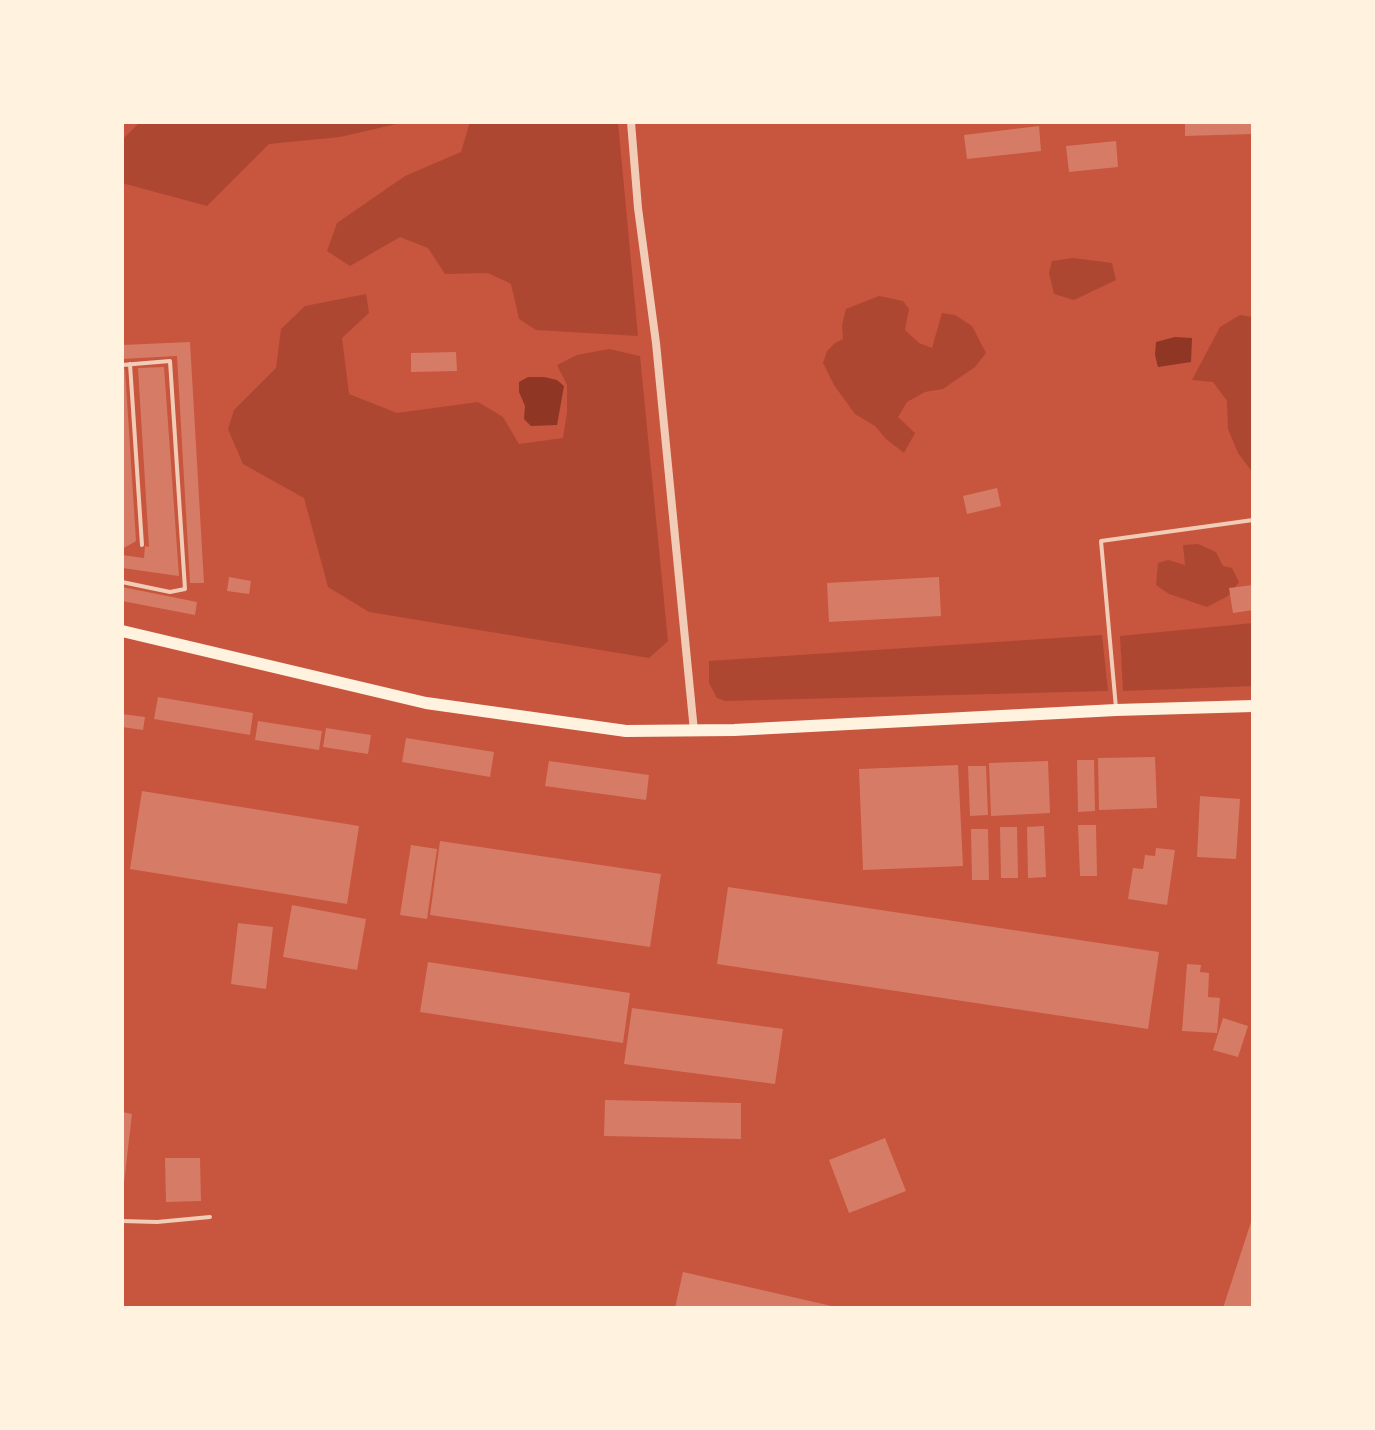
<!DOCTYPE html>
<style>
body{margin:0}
#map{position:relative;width:1375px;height:1430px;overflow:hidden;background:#c8553d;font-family:"Fira Sans Condensed",sans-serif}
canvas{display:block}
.frame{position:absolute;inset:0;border:124px solid #fff3e0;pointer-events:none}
</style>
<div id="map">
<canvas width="1375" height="1430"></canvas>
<div class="frame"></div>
</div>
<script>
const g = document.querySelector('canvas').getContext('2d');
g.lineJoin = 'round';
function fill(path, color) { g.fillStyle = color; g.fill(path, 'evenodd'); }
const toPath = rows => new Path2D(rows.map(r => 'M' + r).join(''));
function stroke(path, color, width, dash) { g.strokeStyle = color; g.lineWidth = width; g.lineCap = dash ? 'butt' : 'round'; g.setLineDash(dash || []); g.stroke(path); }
const green = toPath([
 [140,122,405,122,340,137,269,144,207,206,122,183,122,140],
 [470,122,618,122,638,336,536,330,519,319,511,284,488,273,445,274,428,248,400,237,350,266,327,251,337,223,405,176,461,152],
 [1073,258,1112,263,1116,280,1074,300,1054,294,1049,273,1052,261],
 [366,294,369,313,342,338,349,394,397,413,478,402,503,417,519,444,563,438,567,412,567,385,557,365,577,355,609,349,640,356,668,641,649,658,369,612,328,587,304,498,243,464,228,429,234,410,276,368,281,329,305,306],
 [879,296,903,301,909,309,905,330,919,343,932,348,942,313,955,315,972,326,986,353,975,367,943,389,925,392,907,402,898,417,915,433,904,453,886,439,875,426,855,414,834,385,823,363,827,351,835,343,843,339,842,325,846,309],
 [1240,315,1253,317,1253,473,1238,453,1228,429,1227,401,1213,382,1192,380,1220,327],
 [1198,544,1216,552,1223,566,1232,568,1239,582,1228,596,1207,607,1169,594,1156,585,1158,563,1168,560,1185,565,1183,545],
 [1253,623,1253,686,1123,691,1120,636],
 [1102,635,1108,691,725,701,717,698,709,683,709,661]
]);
const water = toPath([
 [1175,337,1192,338,1191,362,1158,367,1155,355,1156,342],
 [528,377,544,377,557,380,564,386,557,425,531,426,524,419,525,406,519,392,519,382]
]);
const building = toPath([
 [1185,122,1253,122,1253,134,1185,136],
 [1039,126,1041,151,967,159,964,135],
 [1116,141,1118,167,1069,172,1066,146],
 [190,342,204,583,190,583,177,356,122,359,122,345],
 [456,352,457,371,411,372,411,353],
 [164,367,179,576,122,568,122,555,144,558,145,546,149,547,138,368],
 [125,369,136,541,122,549,122,370],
 [997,488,1001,506,967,514,963,496],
 [229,577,251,581,249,594,227,591],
 [939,577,941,616,829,622,827,583],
 [1253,585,1253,610,1233,613,1229,588],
 [122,587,197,602,195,615,122,601],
 [158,697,253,713,250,735,154,719],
 [122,714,145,717,143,730,122,727],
 [258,721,322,731,319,750,255,740],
 [326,728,371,735,368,754,323,747],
 [406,738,494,752,490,777,402,762],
 [1155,757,1157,808,1099,810,1098,758],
 [1077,760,1094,760,1095,811,1078,812],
 [549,761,649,775,646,800,545,786],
 [1048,761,1050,813,991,816,989,763],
 [958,765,963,866,863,870,859,769],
 [968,766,986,766,988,815,970,816],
 [142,791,359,826,347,904,130,869],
 [1200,796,1240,799,1236,859,1197,857],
 [1078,825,1096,825,1097,876,1080,876],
 [1044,826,1046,877,1028,878,1027,827],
 [1000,827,1017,827,1018,878,1001,878],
 [971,829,988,829,989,880,972,880],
 [440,841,661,874,650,947,430,915],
 [411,845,437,849,427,919,400,915],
 [1156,848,1175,850,1167,905,1128,899,1133,868,1143,869,1145,855,1155,856],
 [728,887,1159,952,1148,1029,717,964],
 [292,905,366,919,357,970,283,957],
 [238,923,273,927,266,989,231,984],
 [428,962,630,993,623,1043,420,1012],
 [1187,964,1201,965,1200,972,1209,973,1208,997,1220,998,1217,1033,1182,1031],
 [632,1008,783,1029,775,1084,624,1064],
 [1223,1018,1248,1026,1238,1057,1213,1050],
 [605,1100,741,1103,741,1139,604,1136],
 [122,1112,132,1114,124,1183,122,1183],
 [885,1138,906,1191,849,1213,829,1160],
 [165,1158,200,1158,201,1201,166,1202],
 [1252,1219,1253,1308,1223,1308],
 [683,1272,836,1307,836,1308,675,1308]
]);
const service = toPath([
 [130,364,142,545],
 [122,365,170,361,185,589,170,592,122,582],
 [1116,708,1101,541,1253,520],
 [122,1221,157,1222,210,1217]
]);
const minor = toPath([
 [631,122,638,208,656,343,694,731]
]);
const primary = toPath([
 [122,631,426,703,626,731,734,730,1116,710,1253,706]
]);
fill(green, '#ae4732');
fill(water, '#8f3625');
fill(building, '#d67c66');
stroke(service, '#f1ccb7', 4);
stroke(minor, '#f1ccb7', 8);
stroke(primary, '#fff3e0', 12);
</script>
